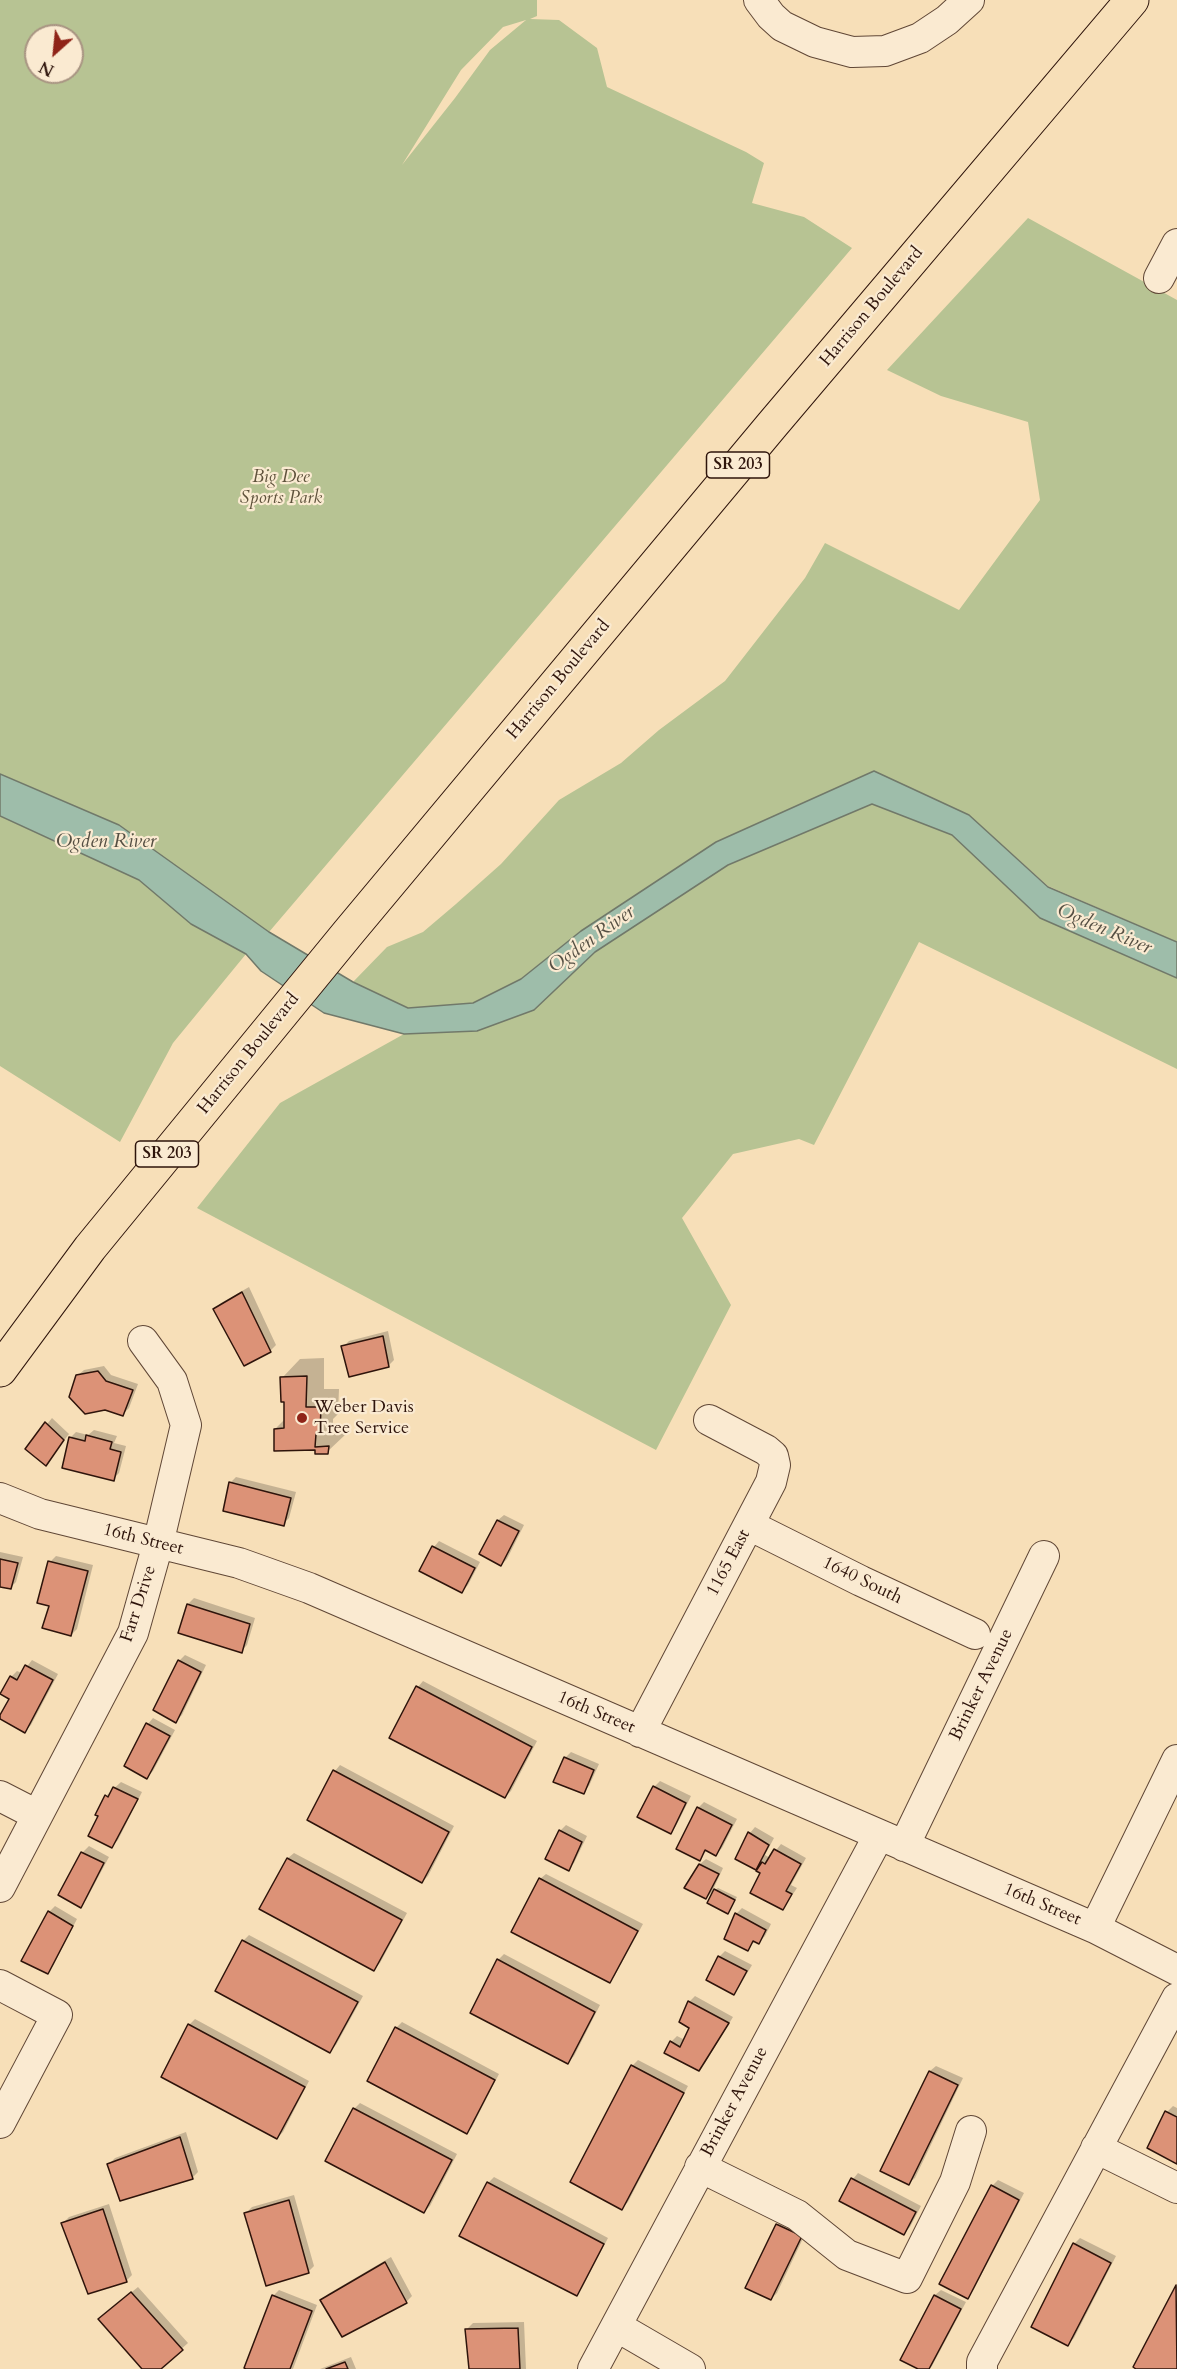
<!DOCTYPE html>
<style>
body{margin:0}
#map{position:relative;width:1177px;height:2369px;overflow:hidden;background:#f7dfb8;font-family:Cardo,serif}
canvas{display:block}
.north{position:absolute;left:24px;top:24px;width:60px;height:60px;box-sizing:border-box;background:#faead1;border:2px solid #a89482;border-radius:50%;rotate:207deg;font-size:16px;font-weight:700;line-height:24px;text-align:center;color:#2e140b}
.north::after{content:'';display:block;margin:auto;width:21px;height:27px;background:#8f2418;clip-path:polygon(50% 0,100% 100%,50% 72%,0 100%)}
</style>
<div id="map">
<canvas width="1177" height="2369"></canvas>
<div class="north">N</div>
</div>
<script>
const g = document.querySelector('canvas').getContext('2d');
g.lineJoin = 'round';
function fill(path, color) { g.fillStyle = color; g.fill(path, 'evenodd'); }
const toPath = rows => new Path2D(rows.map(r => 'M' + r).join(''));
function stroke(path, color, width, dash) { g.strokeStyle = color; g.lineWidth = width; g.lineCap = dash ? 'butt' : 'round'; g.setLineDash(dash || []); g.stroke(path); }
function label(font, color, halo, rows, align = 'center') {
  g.font = font + ' Cardo,serif'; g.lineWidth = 4.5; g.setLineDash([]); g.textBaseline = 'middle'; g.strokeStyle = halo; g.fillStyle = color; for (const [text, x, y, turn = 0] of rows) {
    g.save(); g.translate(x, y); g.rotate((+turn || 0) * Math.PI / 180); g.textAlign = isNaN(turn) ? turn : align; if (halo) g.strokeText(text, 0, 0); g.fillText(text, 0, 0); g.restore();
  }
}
const green = toPath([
 [0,0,537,0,537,16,530,19,559,20,597,48,607,87,746,152,764,163,752,203,804,217,852,248,269,932,119,825,0,774],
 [526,20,490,50,455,98,402,165,461,70,503,27],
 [36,36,72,36,72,72,36,72],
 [1028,218,1177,300,1177,942,1048,886,969,815,874,771,581,931,521,979,473,1003,408,1008,353,982,387,947,423,932,456,904,501,864,559,800,621,763,659,730,725,681,805,578,825,543,959,610,1040,500,1028,422,941,396,887,370],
 [872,804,952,835,1040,918,1177,978,1177,1069,919,942,814,1145,799,1139,733,1154,682,1218,731,1305,656,1450,197,1208,280,1103,404,1034,477,1031,534,1010,595,952,728,865],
 [0,816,139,880,191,924,246,954,173,1043,120,1142,0,1066]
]);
const water = toPath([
 [874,771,969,815,1048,887,1177,942,1177,978,1040,918,952,835,872,804,728,865,595,952,534,1010,477,1031,404,1034,324,1013,261,971,246,954,191,924,139,880,0,816,0,774,119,825,269,932,353,982,408,1008,473,1003,521,979,581,931,716,842,874,771]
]);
const shadow = toPath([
 [249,1287,276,1345,270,1351,245,1364,215,1309,221,1303],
 [388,1331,394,1360,388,1366,343,1347,349,1341],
 [324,1358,324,1389,339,1389,338,1414,333,1419,333,1429,346,1429,346,1434,327,1452,275,1429,285,1419,282,1378,300,1359],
 [104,1366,111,1375,138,1384,129,1408,123,1414,77,1376,84,1370],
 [52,1418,69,1434,46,1464,27,1449],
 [94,1430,117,1436,114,1443,126,1446,119,1473,113,1479,70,1438,76,1432,88,1435],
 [236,1477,296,1492,289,1518,283,1524,230,1483],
 [504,1515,524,1525,507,1559,501,1565,498,1520],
 [439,1541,480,1562,468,1585,462,1591,434,1547],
 [0,1552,23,1557,16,1582,10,1588,0,1586],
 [56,1556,93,1565,77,1629,71,1635,51,1604,50,1562],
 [194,1598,255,1618,247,1645,241,1651,180,1632,188,1604],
 [185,1655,206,1665,182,1715,176,1721,179,1661],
 [32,1660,58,1674,31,1725,25,1731,11,1698,11,1677,17,1671,22,1673],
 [423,1681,537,1741,511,1791,505,1797,391,1737,418,1687],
 [153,1718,175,1730,153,1771,147,1777,126,1766,148,1724],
 [571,1752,599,1764,589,1786,583,1792,565,1758],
 [340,1765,454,1826,428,1876,422,1882,335,1771],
 [660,1781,691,1796,676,1826,671,1832,654,1787],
 [121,1782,142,1792,118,1840,112,1846,106,1796],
 [704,1802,737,1819,722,1848,716,1854,707,1850,700,1859,698,1808],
 [566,1825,587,1836,574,1863,568,1869,560,1831],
 [755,1827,774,1838,765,1855,770,1858,781,1844,806,1858,791,1885,797,1888,783,1909,762,1873,736,1858,750,1833],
 [89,1846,109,1857,86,1900,80,1906,60,1895,83,1852],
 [294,1853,407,1913,380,1963,374,1969,261,1908,288,1858],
 [706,1859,723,1868,712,1892,706,1898,700,1864],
 [546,1874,643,1924,615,1975,610,1981,540,1879],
 [718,1888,737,1897,730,1910,715,1890],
 [55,1906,77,1919,53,1966,47,1972,49,1912],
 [742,1908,771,1924,765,1936,759,1942,755,1941,748,1949,736,1914],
 [249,1935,363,1996,336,2045,330,2051,243,1941],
 [725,1951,752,1965,739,1987,733,1993,708,1979,719,1957],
 [504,1954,600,2005,574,2056,568,2062,498,1960],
 [695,1996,733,2017,705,2063,699,2069,671,2042,677,2036,685,2040,691,2028,689,2002],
 [195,2019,309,2081,283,2132,277,2138,189,2025],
 [402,2022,499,2074,472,2127,467,2132,396,2028],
 [638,2060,688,2086,628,2202,622,2208,572,2181,633,2065],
 [936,2066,963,2078,915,2178,909,2183,882,2171,930,2071],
 [360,2103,457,2154,430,2206,424,2212,354,2109],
 [1173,2106,1177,2108,1177,2162,1167,2112],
 [186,2132,198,2172,192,2178,109,2164,115,2158],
 [858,2173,921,2206,910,2227,904,2233,853,2179],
 [494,2177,608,2238,582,2288,576,2294,488,2183],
 [998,2180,1024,2193,973,2291,967,2297,992,2186],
 [294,2195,314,2266,308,2272,246,2213,252,2207],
 [109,2204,132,2275,126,2281,63,2223,69,2217],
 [783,2219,807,2230,777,2293,771,2299,747,2287,778,2225],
 [1080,2238,1116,2256,1074,2338,1068,2344,1074,2244],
 [391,2257,412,2296,406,2302,322,2300,328,2294],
 [1177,2285,1177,2369,1140,2369,1135,2367],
 [138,2287,188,2343,159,2369,144,2369,106,2313],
 [279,2290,317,2305,293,2369,250,2369,273,2296],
 [941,2290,966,2302,932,2366,929,2369,921,2369,902,2359,935,2295],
 [524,2322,526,2369,471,2369,467,2329,473,2323],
 [351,2357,356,2369,320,2369]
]);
const building = toPath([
 [242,1292,271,1352,244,1366,213,1309,242,1292],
 [383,1336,389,1367,349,1377,341,1346,383,1336],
 [98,1371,106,1381,133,1390,123,1416,105,1410,85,1414,69,1397,76,1375,98,1371],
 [307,1376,306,1407,321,1407,320,1434,316,1434,315,1447,329,1446,328,1454,315,1454,315,1450,274,1451,274,1429,284,1428,284,1402,281,1402,280,1377,307,1376],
 [45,1422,64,1440,46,1466,25,1449,45,1422],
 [86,1435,112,1442,110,1449,121,1452,114,1481,62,1468,69,1437,85,1441,86,1435],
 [229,1482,291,1498,284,1526,223,1511,229,1482],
 [497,1520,519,1531,501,1566,479,1554,497,1520],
 [432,1546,475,1568,462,1593,419,1571,432,1546],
 [0,1559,18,1563,11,1589,0,1587,0,1559],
 [48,1561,88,1571,71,1636,42,1628,49,1606,37,1603,48,1561],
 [187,1604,250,1624,242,1653,178,1633,187,1604],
 [178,1660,201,1672,176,1723,153,1710,178,1660],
 [25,1665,53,1680,25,1733,0,1719,0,1715,9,1699,0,1694,10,1676,17,1680,25,1665],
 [416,1686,532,1747,505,1798,389,1738,416,1686],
 [146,1723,170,1736,147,1779,124,1766,146,1723],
 [564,1757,594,1770,584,1794,553,1782,564,1757],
 [333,1770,449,1832,422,1883,307,1820,333,1770],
 [653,1786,686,1803,671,1834,637,1817,653,1786],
 [113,1787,138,1799,112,1848,88,1836,98,1816,95,1815,105,1795,108,1797,113,1787],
 [697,1807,732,1825,716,1856,705,1850,700,1861,676,1849,697,1807],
 [559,1830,582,1842,569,1871,545,1859,559,1830],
 [748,1832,769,1845,756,1870,735,1859,748,1832],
 [774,1849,801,1864,786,1891,792,1894,783,1910,750,1893,760,1873,756,1871,762,1862,765,1864,774,1849],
 [81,1852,104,1863,81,1908,58,1895,81,1852],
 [287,1858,402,1920,374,1971,259,1909,287,1858],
 [699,1864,719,1874,706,1899,684,1888,699,1864],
 [539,1878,638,1931,610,1983,511,1932,539,1878],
 [714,1889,735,1900,728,1914,707,1903,714,1889],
 [48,1911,73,1926,48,1974,21,1961,48,1911],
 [735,1913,766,1930,759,1944,753,1941,748,1951,724,1939,735,1913],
 [242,1940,358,2002,330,2053,215,1991,242,1940],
 [718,1956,747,1971,734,1995,706,1980,718,1956],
 [497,1959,595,2012,568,2064,470,2013,497,1959],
 [688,2001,729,2023,699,2071,664,2053,670,2041,680,2047,689,2028,679,2022,688,2001],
 [188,2024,305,2087,277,2139,161,2077,188,2024],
 [395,2027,495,2080,467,2134,367,2081,395,2027],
 [631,2065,684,2093,622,2210,570,2182,631,2065],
 [929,2071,958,2085,909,2185,880,2171,929,2071],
 [353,2108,452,2160,424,2213,325,2161,353,2108],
 [1165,2111,1177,2117,1177,2164,1147,2148,1165,2111],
 [180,2137,193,2179,120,2201,107,2164,180,2137],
 [851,2178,916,2212,904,2235,839,2201,851,2178],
 [487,2182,604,2244,577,2296,459,2236,487,2182],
 [991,2185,1019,2200,968,2299,939,2284,991,2185],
 [289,2200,309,2273,266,2286,244,2213,289,2200],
 [103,2209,127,2282,88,2294,61,2223,103,2209],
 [776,2224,802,2236,771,2300,745,2288,776,2224],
 [1073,2243,1111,2263,1068,2346,1031,2327,1073,2243],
 [385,2262,407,2303,342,2337,320,2300,385,2262],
 [1176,2285,1177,2369,1136,2369,1133,2367,1176,2285],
 [131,2292,183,2350,161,2369,142,2369,98,2319,131,2292],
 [272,2295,312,2311,290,2369,246,2369,244,2368,272,2295],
 [934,2295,961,2309,929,2369,918,2369,900,2360,934,2295],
 [518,2328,520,2369,469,2369,465,2329,518,2328],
 [345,2362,348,2369,326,2369,345,2362]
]);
const minor = toPath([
 [759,0,771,16,782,26,815,42,852,52,885,51,920,38,947,20,969,0],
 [1159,278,1177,244],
 [0,1498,40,1514,239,1563,309,1588,1095,1928,1177,1970],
 [749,1525,861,1581,975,1634],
 [640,1732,771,1482,775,1465,773,1456,766,1450,709,1420],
 [0,1796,37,1815],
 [904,1846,1044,1556],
 [0,1887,133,1633,158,1544,186,1425,172,1381,143,1341],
 [1095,1928,1177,1760],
 [0,1985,57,2015,0,2123],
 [1096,2148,1177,2188],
 [700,2167,797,2215,847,2255,907,2278,955,2182,971,2131],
 [616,2326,690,2369],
 [593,2369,879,1835],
 [982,2369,982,2362,1177,1998]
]);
const major = toPath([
 [0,1370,90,1248,348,933,772,425,1132,0]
]);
const markers = [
 [302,1418,6,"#8f2418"]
];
const shields = [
 [738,465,63],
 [167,1154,63]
];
const shieldNames = [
 ["SR 203",738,465],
 ["SR 203",167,1154]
];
const streetNames = [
 ["Harrison Boulevard",872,307,-50],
 ["Harrison Boulevard",559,680,-50],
 ["Harrison Boulevard",249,1054,-51],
 ["16th Street",143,1540,14],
 ["1165 East",729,1563,-62],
 ["1640 South",862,1581,26],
 ["Farr Drive",139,1604,-72],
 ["Brinker Avenue",982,1685,-64],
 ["16th Street",596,1713,23],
 ["16th Street",1042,1905,23],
 ["Brinker Avenue",735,2102,-62]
];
const parkNames = [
 ["Big Dee",281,478],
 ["Sports Park",281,499]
];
const poiNames = [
 ["Weber Davis",314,1408],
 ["Tree Service",314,1429]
];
const waterNames = [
 ["Ogden River",106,842],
 ["Ogden River",1104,930,23],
 ["Ogden River",592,940,-36]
];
fill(green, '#b7c393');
fill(water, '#9ebdaa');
stroke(water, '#71796a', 1.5);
fill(shadow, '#0003');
fill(building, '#dc9277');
stroke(building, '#2e140b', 1.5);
stroke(minor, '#604736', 32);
stroke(major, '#2e140b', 35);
stroke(minor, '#faead1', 30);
stroke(major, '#f7dfb8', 33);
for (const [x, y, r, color] of markers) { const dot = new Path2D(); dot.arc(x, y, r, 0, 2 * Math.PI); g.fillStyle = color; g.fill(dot); stroke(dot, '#faead1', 2); }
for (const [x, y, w] of shields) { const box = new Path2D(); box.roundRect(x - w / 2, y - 13, w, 26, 4.5); g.fillStyle = '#faead1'; g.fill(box); stroke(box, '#2e140b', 1.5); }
label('bold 16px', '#2e140b', null, shieldNames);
label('18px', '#2e140b', '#faead1', streetNames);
label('italic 18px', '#5e513b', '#faead1', parkNames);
label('18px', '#2e140b', '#faead1', poiNames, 'left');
label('italic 20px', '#554f43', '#faead1', waterNames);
</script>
